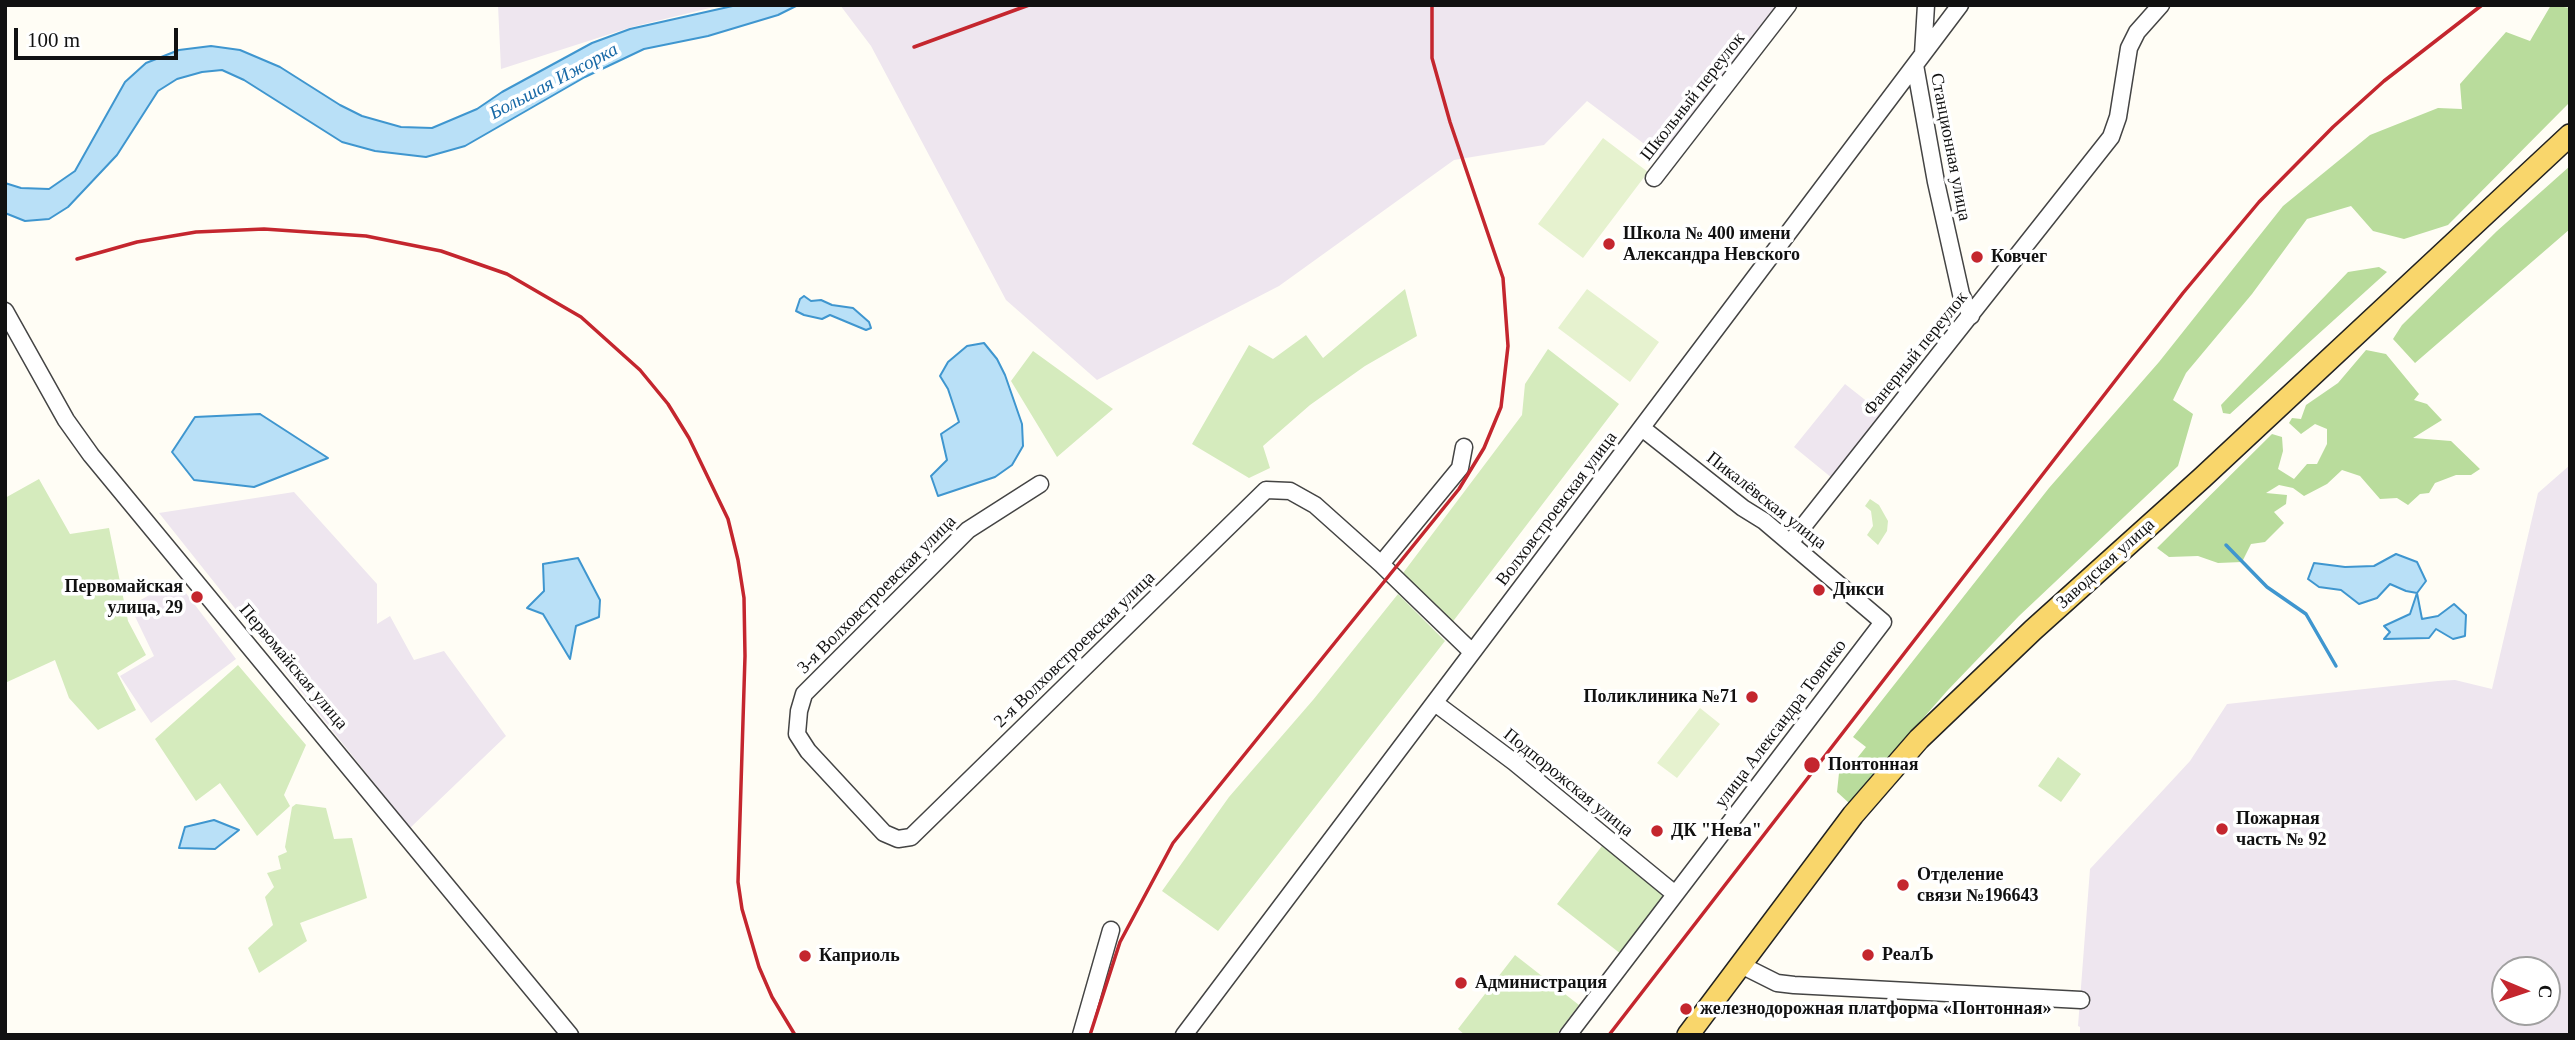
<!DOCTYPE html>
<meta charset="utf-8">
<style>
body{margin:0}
#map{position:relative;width:2575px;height:1040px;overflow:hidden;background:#fffdf5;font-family:Georgia,serif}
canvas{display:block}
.frame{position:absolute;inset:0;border:7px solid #111;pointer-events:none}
.north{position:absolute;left:2491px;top:956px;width:70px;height:70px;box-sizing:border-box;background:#fff;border:2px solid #a0a0a0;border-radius:50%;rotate:92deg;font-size:19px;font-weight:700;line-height:28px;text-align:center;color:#111}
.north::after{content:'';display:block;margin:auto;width:24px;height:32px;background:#c4262e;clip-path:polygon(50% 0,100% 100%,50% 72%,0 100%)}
.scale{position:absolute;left:14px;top:28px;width:164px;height:32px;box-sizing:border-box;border:4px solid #111;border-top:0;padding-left:9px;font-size:21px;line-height:24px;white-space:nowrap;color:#111;-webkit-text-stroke:5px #fff;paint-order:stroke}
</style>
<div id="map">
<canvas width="2575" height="1040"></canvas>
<div class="frame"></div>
<div class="north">С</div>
<div class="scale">100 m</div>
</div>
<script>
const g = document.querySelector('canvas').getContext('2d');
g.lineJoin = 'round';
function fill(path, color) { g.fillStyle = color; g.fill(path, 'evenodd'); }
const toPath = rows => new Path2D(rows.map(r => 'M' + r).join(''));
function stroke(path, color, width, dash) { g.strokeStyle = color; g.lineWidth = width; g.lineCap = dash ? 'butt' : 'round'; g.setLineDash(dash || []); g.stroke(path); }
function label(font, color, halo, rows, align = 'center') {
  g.font = font + ' Georgia,serif'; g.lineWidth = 7; g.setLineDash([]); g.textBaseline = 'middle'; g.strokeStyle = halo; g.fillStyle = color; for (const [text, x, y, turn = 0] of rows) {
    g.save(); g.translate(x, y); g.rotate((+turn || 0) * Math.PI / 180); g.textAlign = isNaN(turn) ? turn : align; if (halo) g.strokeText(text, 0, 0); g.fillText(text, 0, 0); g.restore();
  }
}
const industrial = toPath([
 [498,5,722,5,632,27,501,69],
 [840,5,1781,5,1663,158,1587,101,1544,145,1454,160,1279,286,1097,380,1006,300,871,46],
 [1845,384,1883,414,1832,478,1794,447],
 [2570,465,2570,1035,2080,1035,2080,1027,2078,1026,2090,869,2190,761,2227,704,2438,681,2455,680,2492,689,2538,493],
 [2505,970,2547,970,2547,1012,2505,1012],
 [294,492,377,584,377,624,390,616,414,660,444,651,506,736,410,828,159,513],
 [176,580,236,659,151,723,120,676,154,656,130,606]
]);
const green = toPath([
 [1405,289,1417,336,1365,366,1310,405,1263,446,1270,468,1249,478,1192,444,1249,345,1273,359,1306,335,1323,358],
 [1548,349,1619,404,1451,624,1403,573,1522,415,1525,384],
 [1033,351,1113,409,1057,457,1011,381],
 [39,479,70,534,109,528,128,621,146,655,117,673,136,710,98,730,69,698,55,660,5,683,5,498],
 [1870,499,1879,505,1888,521,1887,531,1878,545,1867,535,1873,526,1871,511,1865,506],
 [1398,594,1445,641,1218,931,1162,891,1229,797,1313,700],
 [238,665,306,745,284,795,290,806,257,836,220,783,196,801,155,739],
 [2058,757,2081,774,2061,802,2038,786],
 [296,804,326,808,334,839,352,838,367,898,300,923,307,941,259,973,248,948,273,925,265,897,274,887,267,873,281,869,278,856,287,852,285,847,292,807],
 [1602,846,1667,896,1621,954,1557,904],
 [1515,955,1579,1005,1556,1035,1465,1035,1458,1029]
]);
const forest = toPath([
 [2551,5,2570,8,2570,102,2448,225,2404,239,2373,231,2351,206,2307,219,2252,294,2186,373,2173,400,2193,414,2178,466,2019,616,1947,691,1849,803,1837,792,1839,773,1850,767,1866,747,1853,737,2049,488,2159,362,2283,206,2370,135,2438,108,2462,109,2460,84,2506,32,2530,41],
 [2570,166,2570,229,2415,363,2393,339,2402,325,2497,231],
 [2379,267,2387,272,2230,414,2223,413,2221,405,2348,272],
 [2366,350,2386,354,2419,394,2414,400,2427,404,2442,420,2413,438,2451,441,2480,469,2471,475,2456,475,2435,483,2429,493,2420,494,2408,505,2397,498,2380,499,2360,476,2342,470,2327,484,2304,496,2293,488,2279,485,2266,493,2287,495,2286,504,2274,512,2284,523,2265,542,2251,544,2242,562,2218,563,2198,556,2169,557,2157,548,2272,434,2282,437,2283,451,2278,469,2294,479,2307,464,2317,464,2327,444,2327,429,2315,424,2301,434,2289,423,2292,418,2301,419,2306,405,2338,383]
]);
const pitch = toPath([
 [1603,138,1648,172,1583,258,1538,224],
 [1587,289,1659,342,1630,382,1558,328],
 [1700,708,1720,724,1677,778,1657,763]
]);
const water = toPath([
 [737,5,798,5,778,15,708,36,644,49,585,77,465,146,426,157,375,151,342,142,244,80,222,70,202,72,177,79,158,91,117,155,68,207,49,219,25,221,5,213,5,183,21,188,49,189,75,171,125,82,146,63,179,50,211,46,240,50,280,67,340,105,362,116,401,127,432,128,477,109,502,92,592,43,630,29,737,5],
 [804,296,811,301,821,300,832,305,853,308,869,322,871,328,866,330,830,315,822,319,804,315,796,311,800,299,804,296],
 [984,343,997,359,1005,375,1022,424,1023,446,1012,465,995,477,938,496,931,476,947,460,941,434,959,422,948,389,940,376,948,362,967,346,984,343],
 [260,414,328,458,254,487,194,480,172,452,195,417,260,414],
 [2396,554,2417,562,2426,581,2417,593,2422,619,2438,616,2454,604,2466,615,2465,636,2453,639,2436,629,2429,638,2384,639,2390,632,2384,626,2410,614,2417,593,2406,591,2390,584,2377,598,2359,604,2341,590,2319,587,2308,579,2314,563,2345,567,2374,566,2396,554],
 [578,558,600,600,599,617,576,626,570,659,543,614,527,608,544,591,543,564,578,558],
 [214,820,239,830,215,849,179,848,185,827,214,820]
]);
const stream = toPath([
 [2226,545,2267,587,2306,614,2336,666]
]);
const minor = toPath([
 [1923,54,1926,5],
 [1915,65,1936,182,1961,294,1971,316],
 [1654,178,1788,5],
 [5,311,66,420,91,455,570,1035],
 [1040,484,968,530,804,694,799,711,797,734,808,751,884,833,898,839,911,837,1266,490,1290,491,1315,505,1381,564,1472,652],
 [1790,543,2111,137,2118,117,2129,48,2137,32,2161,5],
 [1381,564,1460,468,1464,447],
 [1435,703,1514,762,1675,894],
 [1739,964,1777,983,1794,985,2081,1000],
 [1081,1035,1111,930],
 [1184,1035,1960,5],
 [1568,1035,1883,622,1764,521,1743,508,1642,428]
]);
const major = toPath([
 [1688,1035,1853,815,1919,739,2033,630,2202,478,2570,135]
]);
const rail = toPath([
 [914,47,1029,5],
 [77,259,137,242,196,232,264,229,366,236,441,251,507,274,581,317,640,370,668,404,689,438,728,519,738,560,744,598,745,656,738,882,742,909,759,967,772,997,795,1035],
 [1090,1035,1120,942,1173,843,1459,489,1484,448,1501,407,1508,346,1503,278,1450,122,1432,58,1432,5],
 [1609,1035,2183,293,2259,202,2333,127,2384,81,2482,5]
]);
const markers = [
 [1609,244,7,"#c4262e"],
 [1977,257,7,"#c4262e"],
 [1819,590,7,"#c4262e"],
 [197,597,7,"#c4262e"],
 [1752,697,7,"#c4262e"],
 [1812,765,9,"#c4262e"],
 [2222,829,7,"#c4262e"],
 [1657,831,7,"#c4262e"],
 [1903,885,7,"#c4262e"],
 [1868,955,7,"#c4262e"],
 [805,956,7,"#c4262e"],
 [1461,983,7,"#c4262e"],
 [1686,1009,7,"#c4262e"]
];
const streetNames = [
 ["Школьный переулок",1693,97,-52],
 ["Станционная улица",1950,147,79],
 ["Фанерный переулок",1916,354,-51],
 ["Пикалёвская улица",1766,501,38],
 ["Волховстроевская улица",1557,509,-53],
 ["Заводская улица",2106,564,-42],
 ["3-я Волховстроевская улица",877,595,-45],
 ["2-я Волховстроевская улица",1075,650,-44],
 ["Первомайская улица",293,667,50],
 ["улица Александра Товпеко",1781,724,-53],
 ["Подпорожская улица",1568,783,39]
];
const poiNames = [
 ["Школа № 400 имени",1623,234],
 ["Александра Невского",1623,255],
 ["Ковчег",1991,257],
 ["Первомайская",183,587,"right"],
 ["улица, 29",183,608,"right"],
 ["Дикси",1833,590],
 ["Поликлиника №71",1738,697,"right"],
 ["Понтонная",1828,765],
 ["Пожарная",2236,819],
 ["часть № 92",2236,840],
 ["ДК \"Нева\"",1671,831],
 ["Отделение",1917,875],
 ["связи №196643",1917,896],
 ["РеалЪ",1882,955],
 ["Каприоль",819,956],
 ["Администрация",1475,983],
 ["железнодорожная платформа «Понтонная»",1700,1009]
];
const waterNames = [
 ["Большая Ижорка",554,82,-28]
];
fill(industrial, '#eee6ef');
fill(green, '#d5ebbd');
fill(forest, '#b9dc9c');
fill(pitch, '#e6f2cf');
fill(water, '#b9e0f7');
stroke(water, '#3f96cf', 2);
stroke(stream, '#3f96cf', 3.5);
stroke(minor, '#444', 19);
stroke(major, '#222', 24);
stroke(minor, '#fff', 16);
stroke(major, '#f9d66b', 21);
stroke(rail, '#c4262e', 3.5);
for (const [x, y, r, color] of markers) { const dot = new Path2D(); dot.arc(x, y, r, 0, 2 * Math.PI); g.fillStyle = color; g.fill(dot); stroke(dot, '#fff', 2.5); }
label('18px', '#111', '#fff', streetNames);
label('bold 18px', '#111', '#fff', poiNames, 'left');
label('italic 19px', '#1768a6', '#fff', waterNames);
</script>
